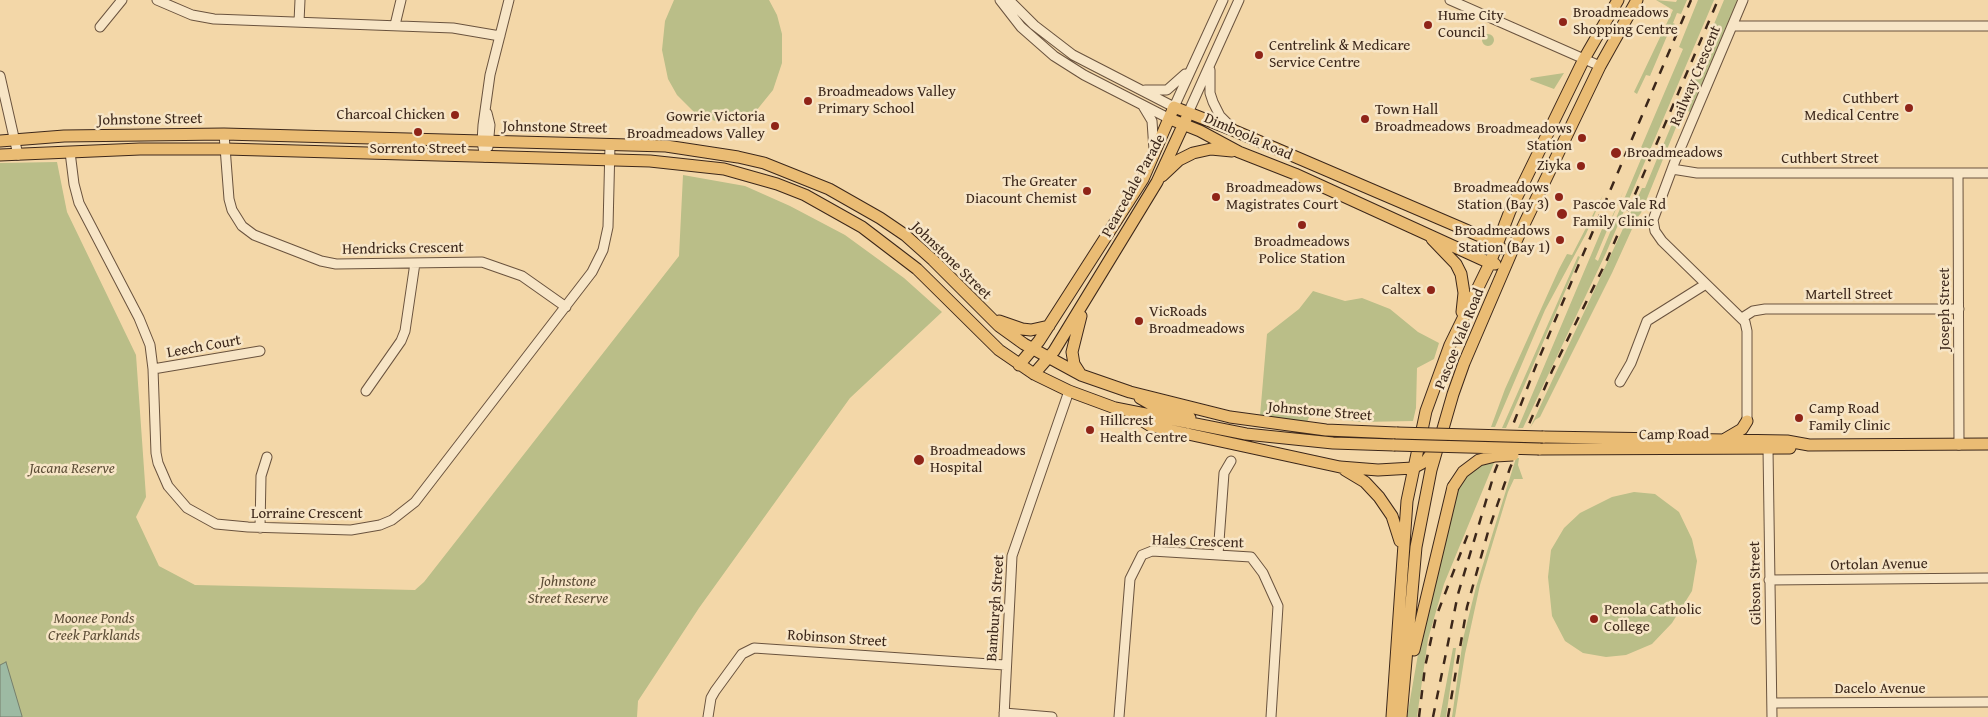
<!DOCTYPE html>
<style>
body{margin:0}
canvas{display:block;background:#f3d7a8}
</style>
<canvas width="1988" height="717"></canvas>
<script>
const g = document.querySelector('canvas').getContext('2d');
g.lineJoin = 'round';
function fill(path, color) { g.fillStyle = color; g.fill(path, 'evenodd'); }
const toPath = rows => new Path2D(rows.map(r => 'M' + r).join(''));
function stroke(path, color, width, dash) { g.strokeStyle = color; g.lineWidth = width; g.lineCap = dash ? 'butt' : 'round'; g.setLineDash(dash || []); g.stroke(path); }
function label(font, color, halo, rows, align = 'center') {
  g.font = font + ' "Gentium Book Plus",serif'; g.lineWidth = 5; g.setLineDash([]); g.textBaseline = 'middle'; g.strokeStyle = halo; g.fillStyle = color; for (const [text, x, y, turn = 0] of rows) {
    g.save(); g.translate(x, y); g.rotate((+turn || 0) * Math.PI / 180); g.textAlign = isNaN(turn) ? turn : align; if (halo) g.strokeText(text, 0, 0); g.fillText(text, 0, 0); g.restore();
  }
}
const green = toPath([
 [674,0,769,0,777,15,782,34,782,63,773,90,756,111,742,119,718,122,696,114,677,95,668,79,662,50,665,21],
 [1656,0,1676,2,1677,0,1687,0,1681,14,1677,13,1673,23,1675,24,1672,30,1670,29,1650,76,1646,75,1637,94,1634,92,1673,10],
 [1698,0,1714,0,1606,253,1523,428,1518,428,1602,229,1606,230,1624,190,1595,259,1598,261,1641,159,1637,157,1683,49,1679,47],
 [1724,0,1738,0,1690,112,1684,109,1681,111,1678,110,1693,75,1696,76,1700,66,1697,65],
 '1482 40a6 6 0 1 1 12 0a6 6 0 1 1-12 0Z',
 [1564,73,1554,89,1530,80,1531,78],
 [1672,124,1677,125,1641,213,1636,219,1632,217,1627,226,1632,229,1612,273,1540,417,1535,420,1530,428,1642,188,1645,188,1659,154,1663,155,1665,151,1661,150],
 [57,162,67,212,136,355,146,497,136,517,159,566,195,585,415,590,424,582,679,256,683,175,745,186,790,206,845,235,904,278,942,312,850,398,699,608,638,701,637,717,0,717,0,163],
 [1603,195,1586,234,1545,310,1495,427,1491,427,1505,389,1559,269,1567,254,1572,255],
 [1578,256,1580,257,1506,428,1502,428],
 [1313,291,1345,301,1362,298,1390,309,1418,332,1439,343,1434,359,1417,368,1416,408,1413,421,1361,422,1328,418,1312,410,1307,422,1260,416,1267,334,1299,309],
 [1496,458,1444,584,1428,639,1417,717,1407,717,1420,643,1456,488,1469,471],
 [1516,458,1519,458,1518,465,1523,479,1514,479,1508,492,1480,585,1465,654,1455,717,1452,717,1463,639,1476,587],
 [1634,492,1655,494,1679,512,1692,539,1697,561,1692,591,1672,623,1652,644,1626,655,1606,657,1583,653,1565,641,1552,616,1548,577,1551,550,1564,528,1580,513,1612,497],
 [1453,648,1456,648,1446,717,1440,717]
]);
const water = toPath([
 [6,662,22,716,22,717,0,717,0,665,6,662]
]);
const minor = toPath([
 [157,0,192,15,214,19,453,28,500,36],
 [1000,0,1021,27,1054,56,1084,75,1170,119],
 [1009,0,1034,25,1073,55,1174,107,1223,0],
 [1450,0,1600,66],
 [1743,0,1675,161,1653,220,1655,231,1662,241,1745,322,1747,331,1747,421],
 [299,22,300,0],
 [395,25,401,0],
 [1732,26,1988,26],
 [100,27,122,0],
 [1210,70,1210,93,1213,102,1220,116,1232,128],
 [0,76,18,155],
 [1145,90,1167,90,1185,74],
 [1143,106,1152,121,1154,150],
 [487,113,490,125,488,147],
 [1188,113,1239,0],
 [224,134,229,199,232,210,242,226,254,235,321,261,336,264,482,262,522,276,566,307],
 [70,152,74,184,79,203,139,318,150,345,153,369,156,453,158,463,168,486,187,508,216,524,248,527,351,530,380,525,392,520,415,502,592,272,603,250,608,227,610,145],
 [485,157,482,142,483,125,490,75,509,0],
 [1672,169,1697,173,1988,173],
 [1958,173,1959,445],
 [1742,318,1753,311,1765,309,1959,309],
 [153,369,260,351],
 [1620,382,1631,363,1647,321,1706,284],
 [366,391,401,341,405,331,415,263],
 [1768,449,1772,717],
 [260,528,261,476,267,457],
 [1218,555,1224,473,1231,461],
 [1769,580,1988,578],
 [1772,703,1988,702],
 [1004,713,1052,717],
 [708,717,711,698,715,691,742,654,754,648,1005,665],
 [1004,717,1012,556,1069,391],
 [1119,717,1130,579,1142,555,1152,551,1251,557,1263,573,1278,606,1271,717]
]);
const major = toPath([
 [1170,119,1200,131,1239,152,1295,174,1490,263,1495,264],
 [0,141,64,136,224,134,666,146,738,157,764,163,829,189,880,218,905,235,933,260,999,326,1024,344,1081,375,1130,392,1230,417,1326,430,1397,433],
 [0,155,140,149,226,149,650,161,724,169,777,184,805,195,862,227,917,269,999,350,1034,374,1069,391,1115,408,1246,434,1333,443,1394,445],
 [1162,176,1179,160,1193,153,1211,149,1232,151],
 [1432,239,1456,264,1461,274,1464,293,1462,312],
 [999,321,1022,329,1031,330,1049,326],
 [1019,365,1039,341,1143,179,1174,107,1235,131,1480,236,1501,248],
 [1034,374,1054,351,1129,228,1157,182,1186,119],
 [1081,375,1074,364,1072,352,1081,316],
 [1140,398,1154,406,1187,414,1190,418,1189,423],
 [1130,413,1151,426,1340,467,1378,470,1413,468,1426,461,1433,451],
 [1543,437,1787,441,1809,445,1988,444],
 [1725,439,1742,429,1747,421],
 [1539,449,1790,448],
 [1345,470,1365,482,1379,497,1392,516,1400,541],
 [1414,650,1453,487],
 [1392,717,1407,501,1426,411,1450,345,1490,263,1510,211,1584,59,1618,0],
 [1401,717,1416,547,1431,470,1453,394,1464,363,1518,237,1600,66,1637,0]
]);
const rail = toPath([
 [1419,717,1425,667,1436,617,1468,534],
 [1433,717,1458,594,1495,471,1537,363,1691,0],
 [1448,717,1467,607,1488,532,1510,468,1552,371,1606,262,1718,0]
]);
const majorBridge = toPath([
 [1397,433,1543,437],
 [1394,445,1539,449],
 [1453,487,1463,472,1479,460,1495,456,1513,455]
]);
const markers = [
 [1563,22,5,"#8f2418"],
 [1428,25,5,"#8f2418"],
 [1259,55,5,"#8f2418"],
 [808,101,5,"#8f2418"],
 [1909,108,5,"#8f2418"],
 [455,115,5,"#8f2418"],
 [1365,119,5,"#8f2418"],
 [775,126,5,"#8f2418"],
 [418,132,5,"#8f2418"],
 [1582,138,5,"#8f2418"],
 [1616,153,6,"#8f2418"],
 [1581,166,5,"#8f2418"],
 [1087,191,5,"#8f2418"],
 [1216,197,5,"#8f2418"],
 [1559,197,5,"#8f2418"],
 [1562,214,6,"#8f2418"],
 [1302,225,5,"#8f2418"],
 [1560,240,5,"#8f2418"],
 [1431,290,5,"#8f2418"],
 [1139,321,5,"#8f2418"],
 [1799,418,5,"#8f2418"],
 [1090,430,5,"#8f2418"],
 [919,460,6,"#8f2418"],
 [1594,619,5,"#8f2418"]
];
const poiNames = [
 ["Broadmeadows",1573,13],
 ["Shopping Centre",1573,30],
 ["Hume City",1438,16],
 ["Council",1438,33],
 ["Centrelink & Medicare",1269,46],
 ["Service Centre",1269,63],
 ["Broadmeadows Valley",818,92],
 ["Primary School",818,109],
 ["Cuthbert",1899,99,"right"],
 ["Medical Centre",1899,116,"right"],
 ["Town Hall",1375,110],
 ["Broadmeadows",1375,127],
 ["Charcoal Chicken",445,115,"right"],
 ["Gowrie Victoria",765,117,"right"],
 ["Broadmeadows Valley",765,134,"right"],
 ["Broadmeadows",1572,129,"right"],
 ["Station",1572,146,"right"],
 ["Sorrento Street",418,149,"center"],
 ["Broadmeadows",1627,153],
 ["Ziyka",1571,166,"right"],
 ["The Greater",1077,182,"right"],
 ["Diacount Chemist",1077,199,"right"],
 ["Broadmeadows",1226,188],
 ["Magistrates Court",1226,205],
 ["Broadmeadows",1549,188,"right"],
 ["Station (Bay 3)",1549,205,"right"],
 ["Pascoe Vale Rd",1573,205],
 ["Family Clinic",1573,222],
 ["Broadmeadows",1550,231,"right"],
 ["Station (Bay 1)",1550,248,"right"],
 ["Broadmeadows",1302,242,"center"],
 ["Police Station",1302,259,"center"],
 ["Caltex",1421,290,"right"],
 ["VicRoads",1149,312],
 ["Broadmeadows",1149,329],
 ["Camp Road",1809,409],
 ["Family Clinic",1809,426],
 ["Hillcrest",1100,421],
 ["Health Centre",1100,438],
 ["Broadmeadows",930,451],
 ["Hospital",930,468],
 ["Penola Catholic",1604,610],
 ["College",1604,627]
];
const streetNames = [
 ["Railway Crescent",1696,76,-67],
 ["Johnstone Street",150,120,-1],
 ["Johnstone Street",555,128,1],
 ["Dimboola Road",1248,137,24],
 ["Cuthbert Street",1830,159],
 ["Pearcedale Parade",1134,186,-61],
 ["Hendricks Crescent",403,249,-1],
 ["Johnstone Street",951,261,44],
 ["Martell Street",1849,295],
 ["Joseph Street",1945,309,-90],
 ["Pascoe Vale Road",1460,339,-68],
 ["Leech Court",204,347,-10],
 ["Johnstone Street",1320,412,5],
 ["Camp Road",1674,435,-1],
 ["Lorraine Crescent",307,514],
 ["Hales Crescent",1198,542,2],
 ["Ortolan Avenue",1879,565,-1],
 ["Gibson Street",1756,583,-91],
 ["Bamburgh Street",996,608,-86],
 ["Robinson Street",837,639,4],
 ["Dacelo Avenue",1880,689]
];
const parkNames = [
 ["Jacana Reserve",72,469],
 ["Johnstone",568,582],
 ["Street Reserve",568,599],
 ["Moonee Ponds",94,619],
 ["Creek Parklands",94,636]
];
fill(green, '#babe88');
fill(water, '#9dbaa3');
stroke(water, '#767f6c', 1);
stroke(minor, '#6a533e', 11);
stroke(major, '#3c271a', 13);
stroke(minor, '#f7e5c6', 9);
stroke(major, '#eabc74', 11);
stroke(rail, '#3c271a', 2.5, [9, 9]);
stroke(majorBridge, '#3c271a', 13, []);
stroke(majorBridge, '#eabc74', 11);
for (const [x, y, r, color] of markers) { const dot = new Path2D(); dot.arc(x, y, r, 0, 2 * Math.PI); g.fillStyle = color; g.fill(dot); stroke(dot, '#f7e5c6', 2); }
label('15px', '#3c271a', '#f7e5c6', poiNames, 'left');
label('15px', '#3c271a', '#f7e5c6', streetNames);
label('italic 15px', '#5c4d36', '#f7e5c6', parkNames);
</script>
